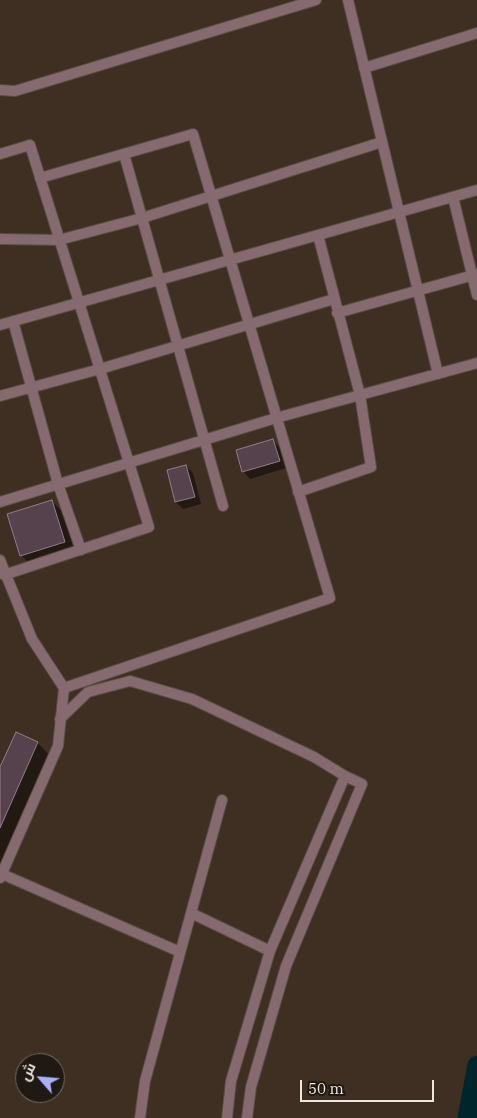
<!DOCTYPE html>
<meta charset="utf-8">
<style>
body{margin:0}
#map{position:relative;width:477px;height:1118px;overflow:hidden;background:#3e2f22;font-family:"IBM Plex Serif",Cairo,serif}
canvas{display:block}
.north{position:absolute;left:15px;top:1053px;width:50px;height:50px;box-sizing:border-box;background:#201913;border:1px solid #736b64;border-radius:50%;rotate:297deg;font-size:14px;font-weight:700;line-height:20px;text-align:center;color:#efe6dd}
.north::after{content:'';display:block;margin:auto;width:18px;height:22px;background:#a7b1fc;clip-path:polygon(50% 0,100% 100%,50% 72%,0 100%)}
.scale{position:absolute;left:300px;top:1080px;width:134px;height:22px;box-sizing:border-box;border:2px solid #efe6dd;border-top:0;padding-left:6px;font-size:15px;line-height:18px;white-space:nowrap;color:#efe6dd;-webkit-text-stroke:4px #201913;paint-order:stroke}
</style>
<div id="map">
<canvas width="477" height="1118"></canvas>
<div class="north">ش</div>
<div class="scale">50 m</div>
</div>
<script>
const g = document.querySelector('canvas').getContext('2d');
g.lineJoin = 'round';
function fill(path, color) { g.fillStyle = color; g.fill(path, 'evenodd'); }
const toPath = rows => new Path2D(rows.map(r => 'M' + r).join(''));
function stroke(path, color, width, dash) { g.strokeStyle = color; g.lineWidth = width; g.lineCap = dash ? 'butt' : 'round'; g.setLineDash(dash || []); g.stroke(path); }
const shadow = toPath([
 [273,441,280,448,286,468,250,479,243,471],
 [186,466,193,473,201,504,183,509,176,502],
 [51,501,62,511,75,552,32,566,21,555],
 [16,734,38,743,51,757,0,870,0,770]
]);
const canal = toPath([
 [467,1118,477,1065]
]);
const building = toPath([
 [273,439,280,461,242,472,236,450,273,439],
 [186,465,195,497,175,502,167,470,186,465],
 [52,500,65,542,20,556,7,514,52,500],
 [16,732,38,742,0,828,0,767,16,732]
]);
const street = toPath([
 [348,0,438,374],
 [364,68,477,33],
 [0,90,15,91,316,0],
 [0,154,30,145,149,527,4,575],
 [124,154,223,506],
 [40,178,193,134,330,598,64,688],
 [453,197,477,295],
 [0,239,59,240,142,218,382,142],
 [337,313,477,274],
 [13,321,58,484,81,550],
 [0,325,477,190],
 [0,396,100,369,334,299],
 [298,492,371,467,360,395,318,235],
 [0,502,276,418,477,363],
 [0,560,32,639,64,688,58,746,0,878],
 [60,719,88,692,130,681,192,699,314,757,345,776,362,784,286,966,251,1087,247,1118],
 [2,874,180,952],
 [191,913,270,951],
 [140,1118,145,1081,222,800],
 [227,1118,231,1081,270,951,345,776]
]);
fill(shadow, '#0007');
stroke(canal, '#00252b', 19);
fill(building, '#55424c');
stroke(building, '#937d88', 1);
stroke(street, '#5a4c40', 12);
stroke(street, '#856b70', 10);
</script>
